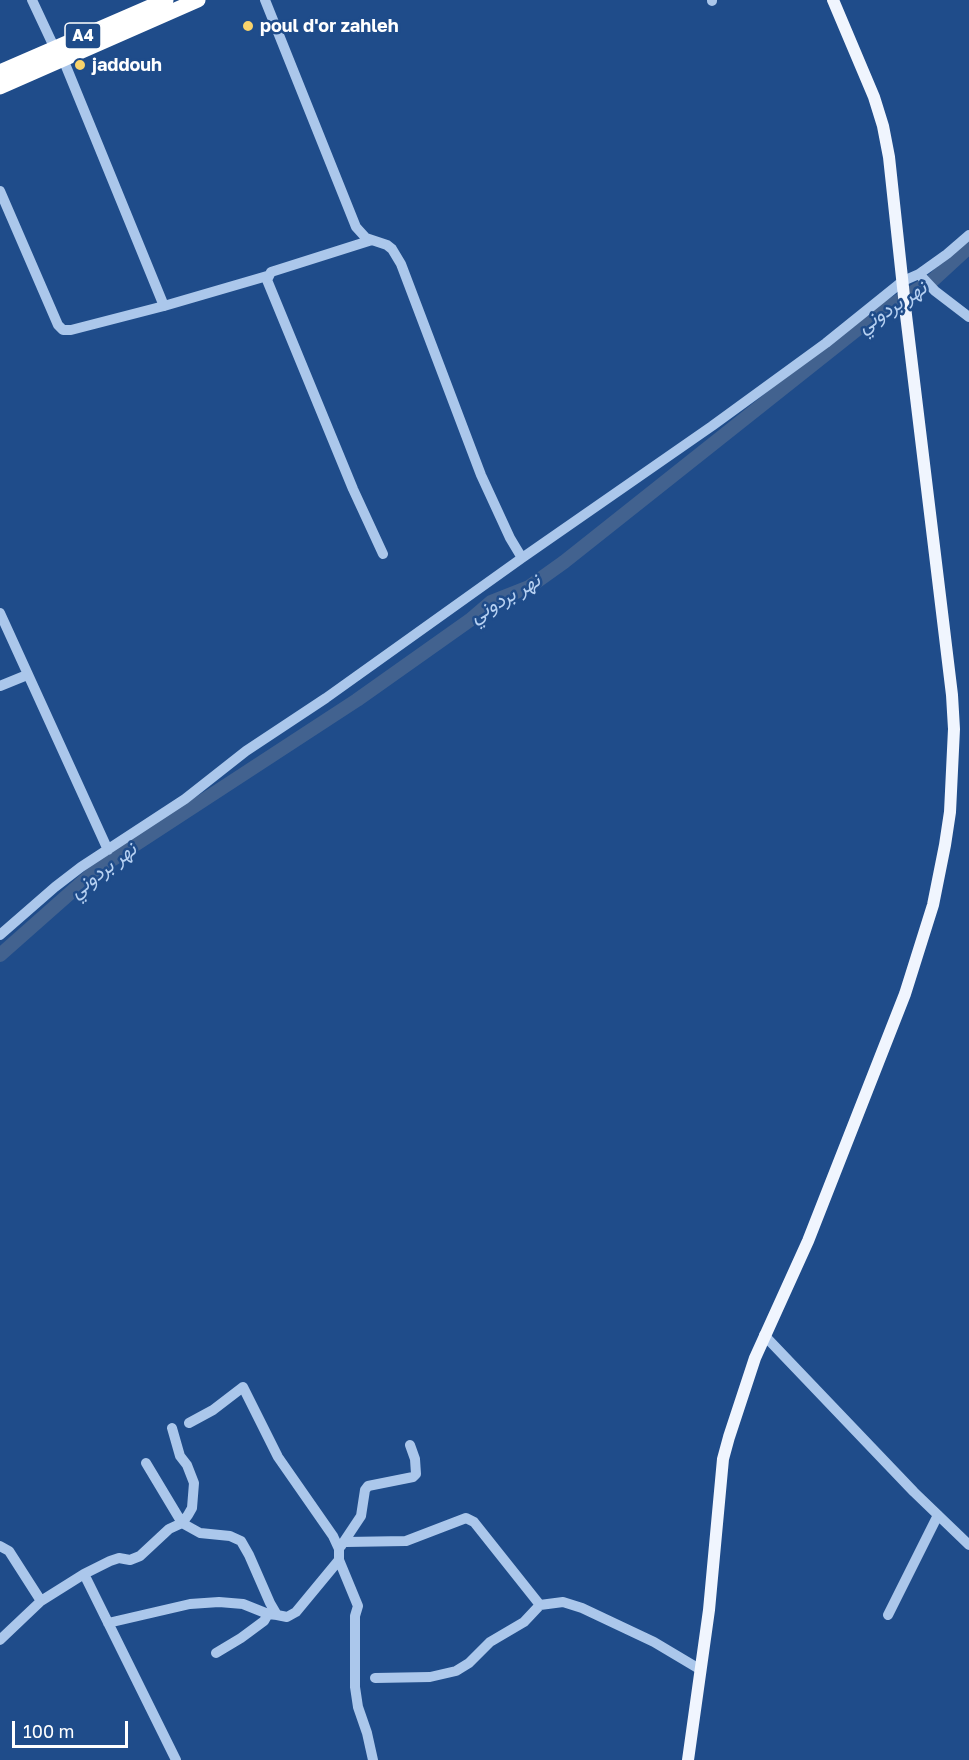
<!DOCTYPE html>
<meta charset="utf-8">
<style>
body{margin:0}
#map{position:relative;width:969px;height:1760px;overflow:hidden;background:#1f4c8a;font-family:"Golos Text",sans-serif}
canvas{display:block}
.scale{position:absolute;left:12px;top:1721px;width:116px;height:27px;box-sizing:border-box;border:3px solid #fff;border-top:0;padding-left:8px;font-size:18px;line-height:21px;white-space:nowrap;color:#fff;-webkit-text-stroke:4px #1f4c8a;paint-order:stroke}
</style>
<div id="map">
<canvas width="969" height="1760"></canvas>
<div class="scale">100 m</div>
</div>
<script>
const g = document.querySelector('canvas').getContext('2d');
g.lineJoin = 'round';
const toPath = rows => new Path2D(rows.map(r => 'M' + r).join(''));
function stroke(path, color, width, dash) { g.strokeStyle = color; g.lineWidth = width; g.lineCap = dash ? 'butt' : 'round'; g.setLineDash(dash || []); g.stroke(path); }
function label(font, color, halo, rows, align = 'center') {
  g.font = font + ' "Golos Text",Vazirmatn,sans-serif'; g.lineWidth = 5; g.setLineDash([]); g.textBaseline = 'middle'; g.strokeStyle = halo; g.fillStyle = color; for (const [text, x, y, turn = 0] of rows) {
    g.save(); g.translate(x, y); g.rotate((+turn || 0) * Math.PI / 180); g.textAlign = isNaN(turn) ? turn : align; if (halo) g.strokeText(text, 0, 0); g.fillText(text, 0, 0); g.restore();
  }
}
const river = toPath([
 [0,955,95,871,357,700,470,620,491,602,529,587,564,562,874,316,933,280,969,247]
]);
const minor = toPath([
 [32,0,55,49],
 [265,0,356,227,366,238,387,245,392,249,401,264,481,475,510,538,522,558],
 [712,0,712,1],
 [63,59,164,306],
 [0,191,58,325,63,330,71,330,164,306,267,276],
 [372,240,271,272,267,280,353,489,383,554],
 [919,274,935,291,969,317],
 [0,613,108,850],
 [0,686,27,675],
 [0,935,55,887,81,867,185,799,246,751,326,698,522,558,712,426,826,343,903,281,919,274,947,254,969,235],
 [764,1335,914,1492,969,1545],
 [146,1463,182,1523,200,1533,230,1536,241,1541,249,1555,270,1603,277,1615,287,1617,296,1612,339,1560,339,1549,333,1536,278,1457,243,1387,213,1410,189,1423],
 [346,1542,406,1541,466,1518,474,1522,540,1605,563,1602,582,1608,654,1642,701,1670],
 [0,1546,9,1551,41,1601],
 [341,1546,361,1516,365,1490,368,1486,413,1477,416,1474,415,1459,410,1445],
 [339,1560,358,1606,355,1616,355,1687,358,1707,367,1733,373,1760],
 [84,1574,176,1760],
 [888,1615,938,1515],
 [108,1623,190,1604,219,1602,243,1604,268,1614,277,1615],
 [0,1640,41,1601,84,1574,110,1561,119,1558,130,1560,140,1556,169,1529,182,1523,188,1515,192,1508,194,1483,187,1465,180,1456,172,1428],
 [216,1653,241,1638,264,1621,268,1614],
 [375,1678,430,1677,456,1671,469,1663,490,1642,524,1622,540,1605]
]);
const major = toPath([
 [688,1760,709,1610,723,1459,729,1437,755,1358,808,1241,905,994,933,905,945,845,950,812,954,729,952,695,906,315,889,157,883,126,874,97,833,0]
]);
const highway = toPath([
 [0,72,166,0],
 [0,87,198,0]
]);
const markers = [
 [248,26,6,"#f9d36b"],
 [80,65,6,"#f9d36b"]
];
const shields = [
 [83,36,36]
];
const shieldNames = [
 ["A4",83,36]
];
const poiNames = [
 ["poul d'or zahleh",260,26],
 ["jaddouh",92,65]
];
const waterNames = [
 ["نهر بردوني",892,307,-33],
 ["نهر بردوني",505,598,-30],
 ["نهر بردوني",103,870,-37]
];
stroke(river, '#42628f', 14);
stroke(minor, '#abc7eb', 10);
stroke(major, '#f0f5fe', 12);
stroke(highway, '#fff', 15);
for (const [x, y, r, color] of markers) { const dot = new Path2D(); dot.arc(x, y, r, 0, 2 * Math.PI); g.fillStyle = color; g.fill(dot); stroke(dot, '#1f4c8a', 2); }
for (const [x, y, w] of shields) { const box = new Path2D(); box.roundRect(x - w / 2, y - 13, w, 26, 4.5); g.fillStyle = '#1f4c8a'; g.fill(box); stroke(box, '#fff', 1.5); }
label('bold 16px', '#fff', null, shieldNames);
label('bold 18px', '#fff', '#1f4c8a', poiNames, 'left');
label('italic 20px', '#b7d1f2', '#1f4c8a', waterNames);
</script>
